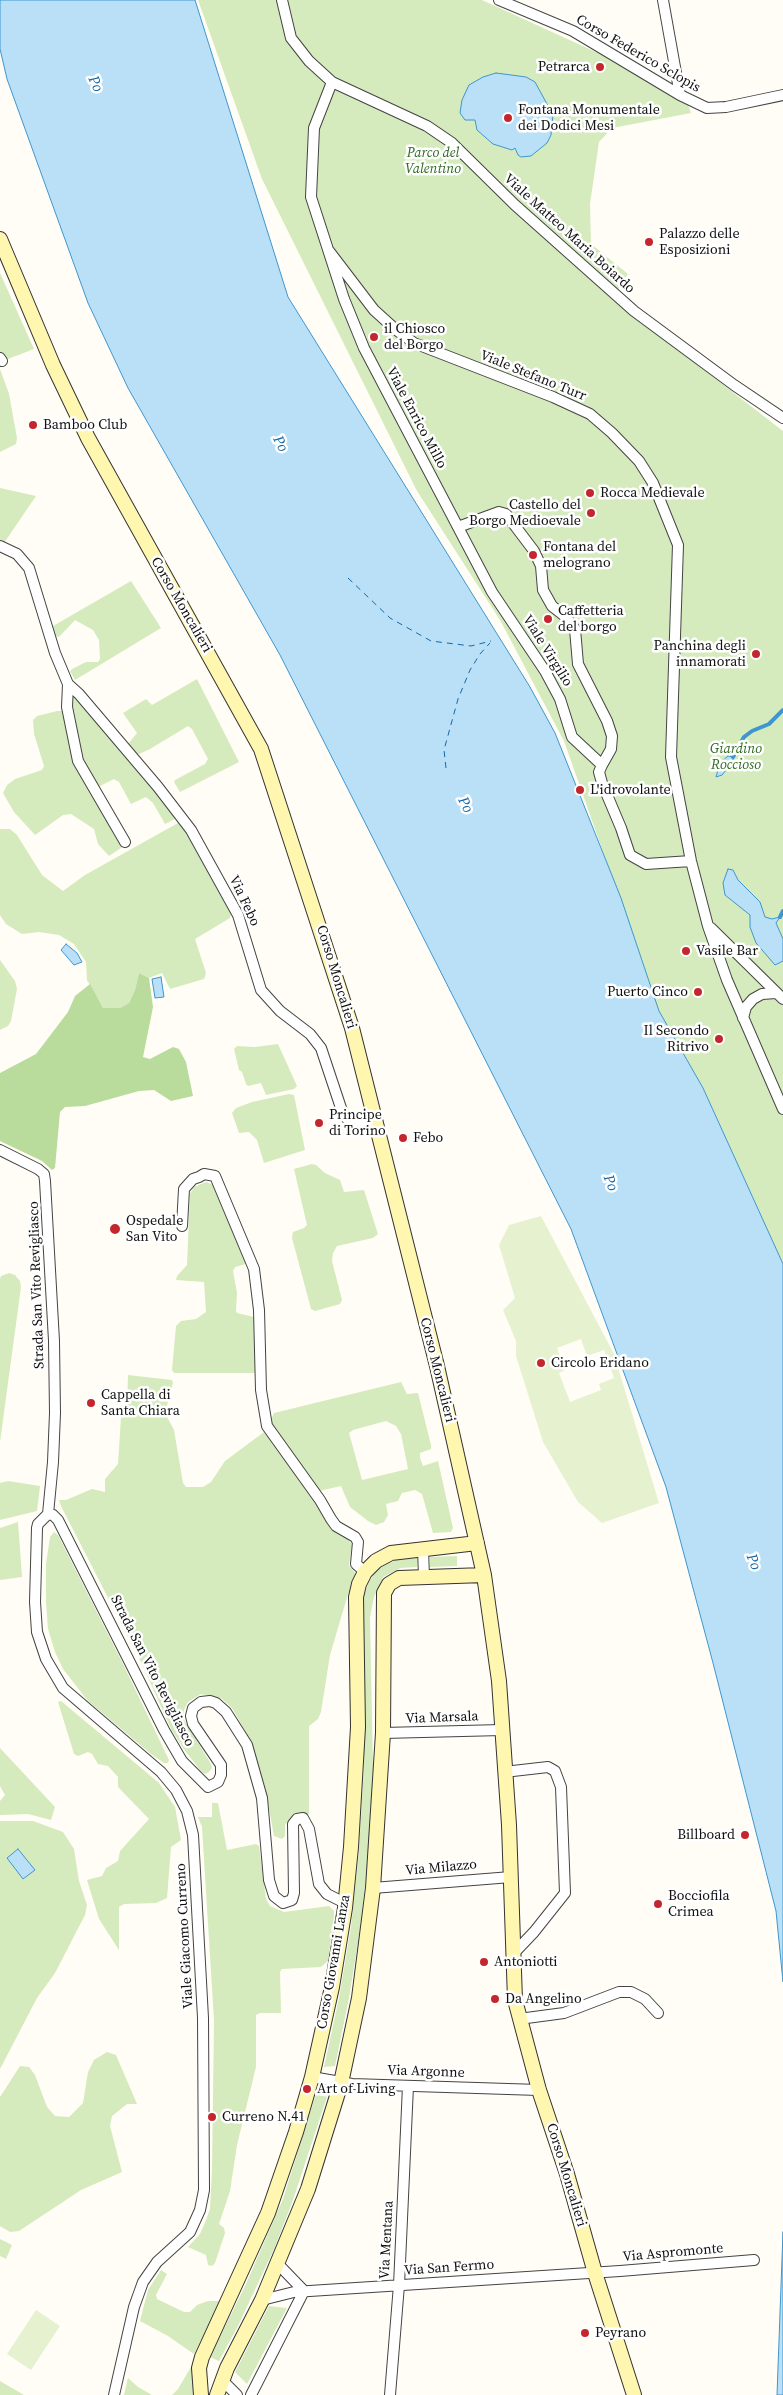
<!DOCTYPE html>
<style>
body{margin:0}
canvas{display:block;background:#fffdf5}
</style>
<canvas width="783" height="2395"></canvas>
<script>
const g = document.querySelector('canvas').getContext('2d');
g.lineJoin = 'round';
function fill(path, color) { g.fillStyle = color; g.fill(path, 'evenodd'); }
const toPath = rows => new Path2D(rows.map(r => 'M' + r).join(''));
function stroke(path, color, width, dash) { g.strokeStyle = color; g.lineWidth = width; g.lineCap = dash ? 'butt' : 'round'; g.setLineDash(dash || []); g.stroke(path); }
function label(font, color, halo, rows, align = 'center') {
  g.font = font + ' "Source Serif 4",serif'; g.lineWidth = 5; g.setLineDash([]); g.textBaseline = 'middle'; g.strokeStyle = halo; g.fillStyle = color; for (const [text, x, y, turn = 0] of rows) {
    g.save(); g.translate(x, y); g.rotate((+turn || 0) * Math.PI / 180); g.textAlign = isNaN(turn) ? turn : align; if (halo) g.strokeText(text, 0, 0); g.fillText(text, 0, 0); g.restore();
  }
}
const green = toPath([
 [198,0,482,0,598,53,687,102,691,113,612,128,599,142,590,204,591,244,628,274,612,299,783,431,783,1264,703,1088,659,1011,564,741,500,620,417,491,262,179],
 [0,273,34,349,0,362],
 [0,369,9,394,17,438,16,444,0,452],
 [0,488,36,496,4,543,0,541],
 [131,581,161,628,75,680,70,671,72,669,86,662,98,662,100,659,99,640,93,630,75,620,59,637,55,636,53,626],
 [197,679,239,762,180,792,174,782,175,780,205,764,208,759,192,729,188,726,150,749,137,755,128,744,137,733,123,713,146,699,152,705],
 [74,696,77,697,177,818,165,824,153,803,146,797,131,804,119,782,114,779,98,787,82,758,72,699],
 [57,711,62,711,75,765,124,846,109,856,98,844,94,829,71,814,63,815,35,835,14,812,3,793,7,785,15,779,42,770,44,766,34,734,33,720,37,716],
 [178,823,181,824,231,914,230,918,195,939,206,973,204,979,170,989,162,973,149,978,139,973,135,990,129,1003,120,1008,103,1008,87,980,86,962,74,944,59,935,39,932,22,934,6,924,0,915,0,829,10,829,17,835,42,875,63,891,85,875],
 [0,960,15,981,17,989,11,1021,8,1026,0,1030],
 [278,1044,297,1086,294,1089,266,1095,261,1083,248,1086,246,1084,242,1072,239,1070,234,1049,237,1046,255,1047],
 [289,1094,294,1095,305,1150,264,1163,257,1140,249,1132,239,1133,232,1113,236,1108,252,1102],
 [312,1164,316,1165,325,1173,340,1180,344,1192,364,1190,378,1234,373,1238,337,1246,333,1253,332,1261,342,1300,340,1304,315,1311,311,1309,292,1238,293,1232,304,1228,307,1225,294,1169],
 [206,1182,214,1185,246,1264,235,1267,233,1271,237,1293,236,1311,237,1313,254,1317,256,1372,254,1373,174,1373,172,1370,176,1326,181,1321,196,1319,206,1312,204,1282,176,1280,177,1276,187,1265,190,1194,194,1187],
 [9,1273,15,1275,20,1281,21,1287,0,1442,0,1279,1,1276],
 [128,1375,172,1380,173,1383,165,1413,174,1430,183,1483,186,1487,203,1487,211,1482,225,1461,264,1432,316,1502,331,1530,344,1536,352,1544,349,1565,356,1574,351,1584,330,1655,321,1712,318,1719,309,1726,309,1815,305,1813,293,1814,285,1825,285,1836,282,1839,274,1836,265,1787,252,1743,232,1708,221,1698,201,1694,188,1702,184,1710,183,1718,211,1764,212,1768,209,1772,205,1774,200,1770,183,1748,171,1729,142,1664,61,1506,59,1500,66,1500,92,1489,105,1492,105,1479,118,1464,121,1417,127,1409],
 [401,1382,407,1394,418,1393,431,1445,431,1449,420,1453,420,1458,423,1466,438,1461,453,1528,451,1532,433,1533,422,1494,415,1490,402,1493,398,1501,386,1504,388,1515,384,1522,376,1525,368,1521,350,1507,341,1486,319,1491,270,1422,274,1413],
 [386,1421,396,1426,401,1434,408,1469,362,1480,349,1433,353,1430],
 [8,1481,40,1486,37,1511,0,1520,0,1483],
 [18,1522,22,1577,0,1580,0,1528],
 [54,1532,58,1535,124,1666,169,1760,168,1763,164,1763,151,1754,88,1701,63,1669,55,1652,48,1629,46,1602,46,1564,50,1537],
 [457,1556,457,1566,430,1567,430,1557],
 [417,1558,417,1567,401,1568,383,1577,374,1597,370,1617,373,1768,369,1851,360,1929,349,1998,335,2066,324,2067,339,1998,351,1927,359,1851,364,1766,364,1595,369,1582,376,1571,387,1564,397,1560],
 [61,1701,159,1783,175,1807,181,1840,171,1847,167,1898,156,1903,124,1904,119,1907,119,1950,99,1919,87,1880,102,1876,106,1868,118,1861,120,1851,149,1819,118,1787,118,1777,108,1766,98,1764,92,1754,88,1752,78,1756,74,1754,58,1702],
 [0,1748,55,1807,51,1820,28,1814,0,1815,0,1801,5,1795,0,1786],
 [212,1803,218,1803,227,1850,256,1844,259,1846,266,1899,270,1906,284,1912,329,1906,334,1911,334,1916,328,1961,321,1967,282,1969,280,1972,281,2013,260,2013,256,2015,256,2067,237,2145,230,2191,219,2224,224,2228,225,2233,215,2263,212,2266,208,2265,206,2255,188,2247,200,2234,206,2220,210,2209,212,2170,214,2020,202,1827,198,1817,212,1817],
 [0,1821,33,1821,63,1832,74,1849,79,1881,87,1905,85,1915,55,1973,37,1998,0,2069],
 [107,2052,116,2055,137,2104,127,2104,112,2116,110,2126,122,2172,81,2190,19,2231,10,2232,0,2226,0,2097,20,2066,29,2067,35,2075,47,2107,55,2116,69,2117,83,2103,88,2072,94,2060],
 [316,2094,327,2097,292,2203,274,2249,238,2326,219,2361,210,2357,246,2284,283,2199],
 [0,2239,12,2245,6,2259,0,2256],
 [161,2270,167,2274,156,2295,157,2299,184,2312,190,2312,197,2305,208,2301,221,2301,194,2354,168,2336,140,2321,148,2290],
 [269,2306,287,2308,247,2384,235,2372],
 [192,2365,194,2395,172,2395,178,2389],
 [128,2378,138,2387,152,2395,124,2395],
 [0,2381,24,2395,0,2395]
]);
const forest = toPath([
 [139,973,149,978,153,1007,143,1057,150,1059,173,1047,179,1049,186,1062,193,1096,171,1101,154,1090,139,1091,85,1106,65,1107,60,1112,55,1168,52,1170,42,1161,0,1141,0,1073,36,1054,68,1012,75,996,90,984,103,1008,120,1008,129,1003,135,990]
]);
const pitch = toPath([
 [541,1216,614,1354,659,1503,602,1523,578,1502,543,1442,516,1356,516,1341,503,1310,515,1298,499,1245,509,1225],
 [581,1339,587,1356,604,1350,614,1378,599,1384,601,1390,570,1402,559,1373,565,1370,557,1348],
 [36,2310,60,2326,31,2370,7,2354]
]);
const water = toPath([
 [0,0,195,0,288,297,530,687,555,733,621,898,659,1011,703,1088,783,1264,783,1982,776,1911,713,1663,666,1487,571,1229,280,655,128,388,88,303,7,79,0,49,0,0],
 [496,73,526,77,535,82,553,115,551,135,547,143,531,156,521,157,518,155,515,148,512,150,493,144,477,130,475,120,465,120,460,113,462,100,469,85,483,77,496,73],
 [728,756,733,757,733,762,722,775,716,777,720,763,728,756],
 [728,869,733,870,738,880,760,902,765,917,772,919,780,917,776,923,783,939,783,961,775,965,756,943,750,927,750,915,725,895,723,883,728,869],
 [66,944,77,953,82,962,74,965,61,950,66,944],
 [161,977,164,997,155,998,152,979,161,977],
 [18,1849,35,1870,23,1879,7,1858,18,1849],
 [783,2232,783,2395,777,2395,783,2232]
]);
const stream = toPath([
 [733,757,744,737,752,731,769,724,783,710],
 [780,917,783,911]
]);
const ferry = toPath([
 [348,578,390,618,431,641,471,646,491,641],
 [446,768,444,750,458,699,470,670,480,654,490,643]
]);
const street = toPath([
 [282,0,291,38,309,61,332,82,427,126,452,143,515,205,634,311,734,385,783,418],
 [499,0,573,31,680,95,707,108,726,107,783,95],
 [663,0,680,95],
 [332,82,314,128,311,197,344,299,364,348,492,592,545,671,560,699,572,737,602,765,599,772,602,783,621,828,630,855,646,864,691,861],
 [329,251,374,310,395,329,414,343,553,397,590,414,612,433,639,461,653,483,678,545,671,757,691,861,708,926,727,980,783,1109],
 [0,358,2,361],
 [458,527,499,512,506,514,534,551,541,566,543,590,552,606,566,617,575,629,578,664,607,721,612,736,611,749,602,765],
 [0,546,17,554,29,568,55,653,68,684,79,694,158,787,191,830,238,915,261,990,280,1011,310,1034,321,1048,342,1111,348,1120,358,1123,376,1122],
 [68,684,67,707,78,761,125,842],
 [711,928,783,999],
 [743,1018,746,1007,753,999,762,994,776,993],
 [0,1150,38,1169,44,1174,45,1181,54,1341,55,1413,53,1462,48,1514],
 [182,1226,184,1189,193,1179,199,1177,204,1174,215,1176,254,1269,259,1310,261,1390,267,1426,320,1500,331,1519,336,1526,355,1537,358,1542,356,1564,365,1572],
 [48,1514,38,1524,37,1528,35,1602,37,1632,46,1659,63,1688,161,1772,176,1790,187,1811,193,1835,203,2018,204,2190,200,2210,190,2232,157,2262,143,2282,134,2307,114,2395],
 [48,1514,53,1515,58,1520,164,1730,182,1761,208,1787,218,1782,221,1775,221,1765,193,1724,191,1716,193,1708,201,1702,210,1701,216,1703,226,1712,247,1745,262,1798,269,1880,274,1896,283,1903,292,1900,294,1893,293,1824,297,1819,303,1818,309,1829,319,1884,327,1894,345,1903],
 [423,1549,424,1577],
 [383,1733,502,1730],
 [504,1772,548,1767,555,1771,561,1787,565,1893,534,1932,514,1953],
 [373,1888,511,1877],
 [519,2019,564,2013,619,1992,631,1992,645,1999,658,2013],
 [312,2077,352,2084,539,2090],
 [277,2263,304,2291],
 [262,2300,294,2292,620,2271,754,2260],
 [223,2381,237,2395],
 [251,2395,304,2291],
 [390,2395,399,2285,408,2086]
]);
const secondary = toPath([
 [0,239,53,365,88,438,261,749,352,1028,437,1366,484,1575,499,1681,509,1825,515,2000,539,2090,567,2174,595,2273,634,2395],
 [201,2395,199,2368,202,2357,268,2213,296,2132,312,2077,332,1987,345,1908,351,1847,358,1727,356,1597,359,1584,365,1572,376,1561,391,1553,477,1543],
 [217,2395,227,2368,262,2300,308,2189,341,2083,359,1998,373,1888,383,1733,384,1593,389,1584,399,1578,484,1575]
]);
const markers = [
 [600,67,5,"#c4262e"],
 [508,118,5,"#c4262e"],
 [649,242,5,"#c4262e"],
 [374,337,5,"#c4262e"],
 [33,425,5,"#c4262e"],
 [590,493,5,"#c4262e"],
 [591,513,5,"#c4262e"],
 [533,555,5,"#c4262e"],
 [548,619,5,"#c4262e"],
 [756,654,5,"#c4262e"],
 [580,790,5,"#c4262e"],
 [686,951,5,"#c4262e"],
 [698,992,5,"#c4262e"],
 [719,1039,5,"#c4262e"],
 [319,1123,5,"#c4262e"],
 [403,1138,5,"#c4262e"],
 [115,1229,6,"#c4262e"],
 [541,1363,5,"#c4262e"],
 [91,1403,5,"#c4262e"],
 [745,1835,5,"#c4262e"],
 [658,1904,5,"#c4262e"],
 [484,1962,5,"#c4262e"],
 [495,1999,5,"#c4262e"],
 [307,2089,5,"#c4262e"],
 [212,2117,5,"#c4262e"],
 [585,2333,5,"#c4262e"]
];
const streetNames = [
 ["Corso Federico Sclopis",638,54,30],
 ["Viale Matteo Maria Boiardo",569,234,42],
 ["Viale Stefano Turr",533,376,22],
 ["Viale Enrico Millo",416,418,62],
 ["Corso Moncalieri",181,605,60],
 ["Viale Virgilio",547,651,58],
 ["Via Febo",244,901,65],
 ["Corso Moncalieri",336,977,73],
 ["Strada San Vito Revigliasco",37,1285,-92],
 ["Corso Moncalieri",437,1370,76],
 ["Strada San Vito Revigliasco",152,1671,63],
 ["Via Marsala",442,1718,-2],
 ["Via Milazzo",441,1868,-5],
 ["Viale Giacomo Curreno",185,1936,-93],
 ["Corso Giovanni Lanza",334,1962,-80],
 ["Via Argonne",426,2072,2],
 ["Corso Moncalieri",566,2175,73],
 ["Via Mentana",387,2240,-87],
 ["Via Aspromonte",673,2253,-5],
 ["Via San Fermo",449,2268,-4]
];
const poiNames = [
 ["Petrarca",590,67,"right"],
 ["Fontana Monumentale",518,110],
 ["dei Dodici Mesi",518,126],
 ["Palazzo delle",659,234],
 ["Esposizioni",659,250],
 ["il Chiosco",384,329],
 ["del Borgo",384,345],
 ["Bamboo Club",43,425],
 ["Rocca Medievale",600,493],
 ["Castello del",581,505,"right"],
 ["Borgo Medioevale",581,521,"right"],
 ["Fontana del",543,547],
 ["melograno",543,563],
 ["Caffetteria",558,611],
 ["del borgo",558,627],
 ["Panchina degli",746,646,"right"],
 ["innamorati",746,662,"right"],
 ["L'idrovolante",590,790],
 ["Vasile Bar",696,951],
 ["Puerto Cinco",688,992,"right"],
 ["Il Secondo",709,1031,"right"],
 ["Ritrivo",709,1047,"right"],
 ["Principe",329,1115],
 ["di Torino",329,1131],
 ["Febo",413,1138],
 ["Ospedale",126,1221],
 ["San Vito",126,1237],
 ["Circolo Eridano",551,1363],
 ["Cappella di",101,1395],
 ["Santa Chiara",101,1411],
 ["Billboard",735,1835,"right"],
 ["Bocciofila",668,1896],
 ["Crimea",668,1912],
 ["Antoniotti",494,1962],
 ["Da Angelino",505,1999],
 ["Art of Living",317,2089],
 ["Curreno N.41",222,2117],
 ["Peyrano",595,2333]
];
const parkNames = [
 ["Parco del",433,153],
 ["Valentino",433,169],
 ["Giardino",736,749],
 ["Roccioso",736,765]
];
const waterNames = [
 ["Po",95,84,65],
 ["Po",280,444,63],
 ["Po",465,805,63],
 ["Po",610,1183,69],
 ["Po",753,1562,69]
];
fill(green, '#d5ebbd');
fill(forest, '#b9dc9c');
fill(pitch, '#e6f2cf');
fill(water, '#b9e0f7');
stroke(water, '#3f96cf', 1);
stroke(stream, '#3f96cf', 4);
stroke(ferry, '#1768a6', 1, [6, 5]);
stroke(street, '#444', 12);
stroke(secondary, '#333', 16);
stroke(street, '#fff', 10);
stroke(secondary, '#fff6b0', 14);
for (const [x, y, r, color] of markers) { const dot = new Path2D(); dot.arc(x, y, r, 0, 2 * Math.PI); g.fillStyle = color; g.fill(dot); stroke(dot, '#fff', 2); }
label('14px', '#111', '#fff', streetNames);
label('14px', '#111', '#fff', poiNames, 'left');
label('italic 14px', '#2f6b1f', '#fff', parkNames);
label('italic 15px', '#1768a6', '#fff', waterNames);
</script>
